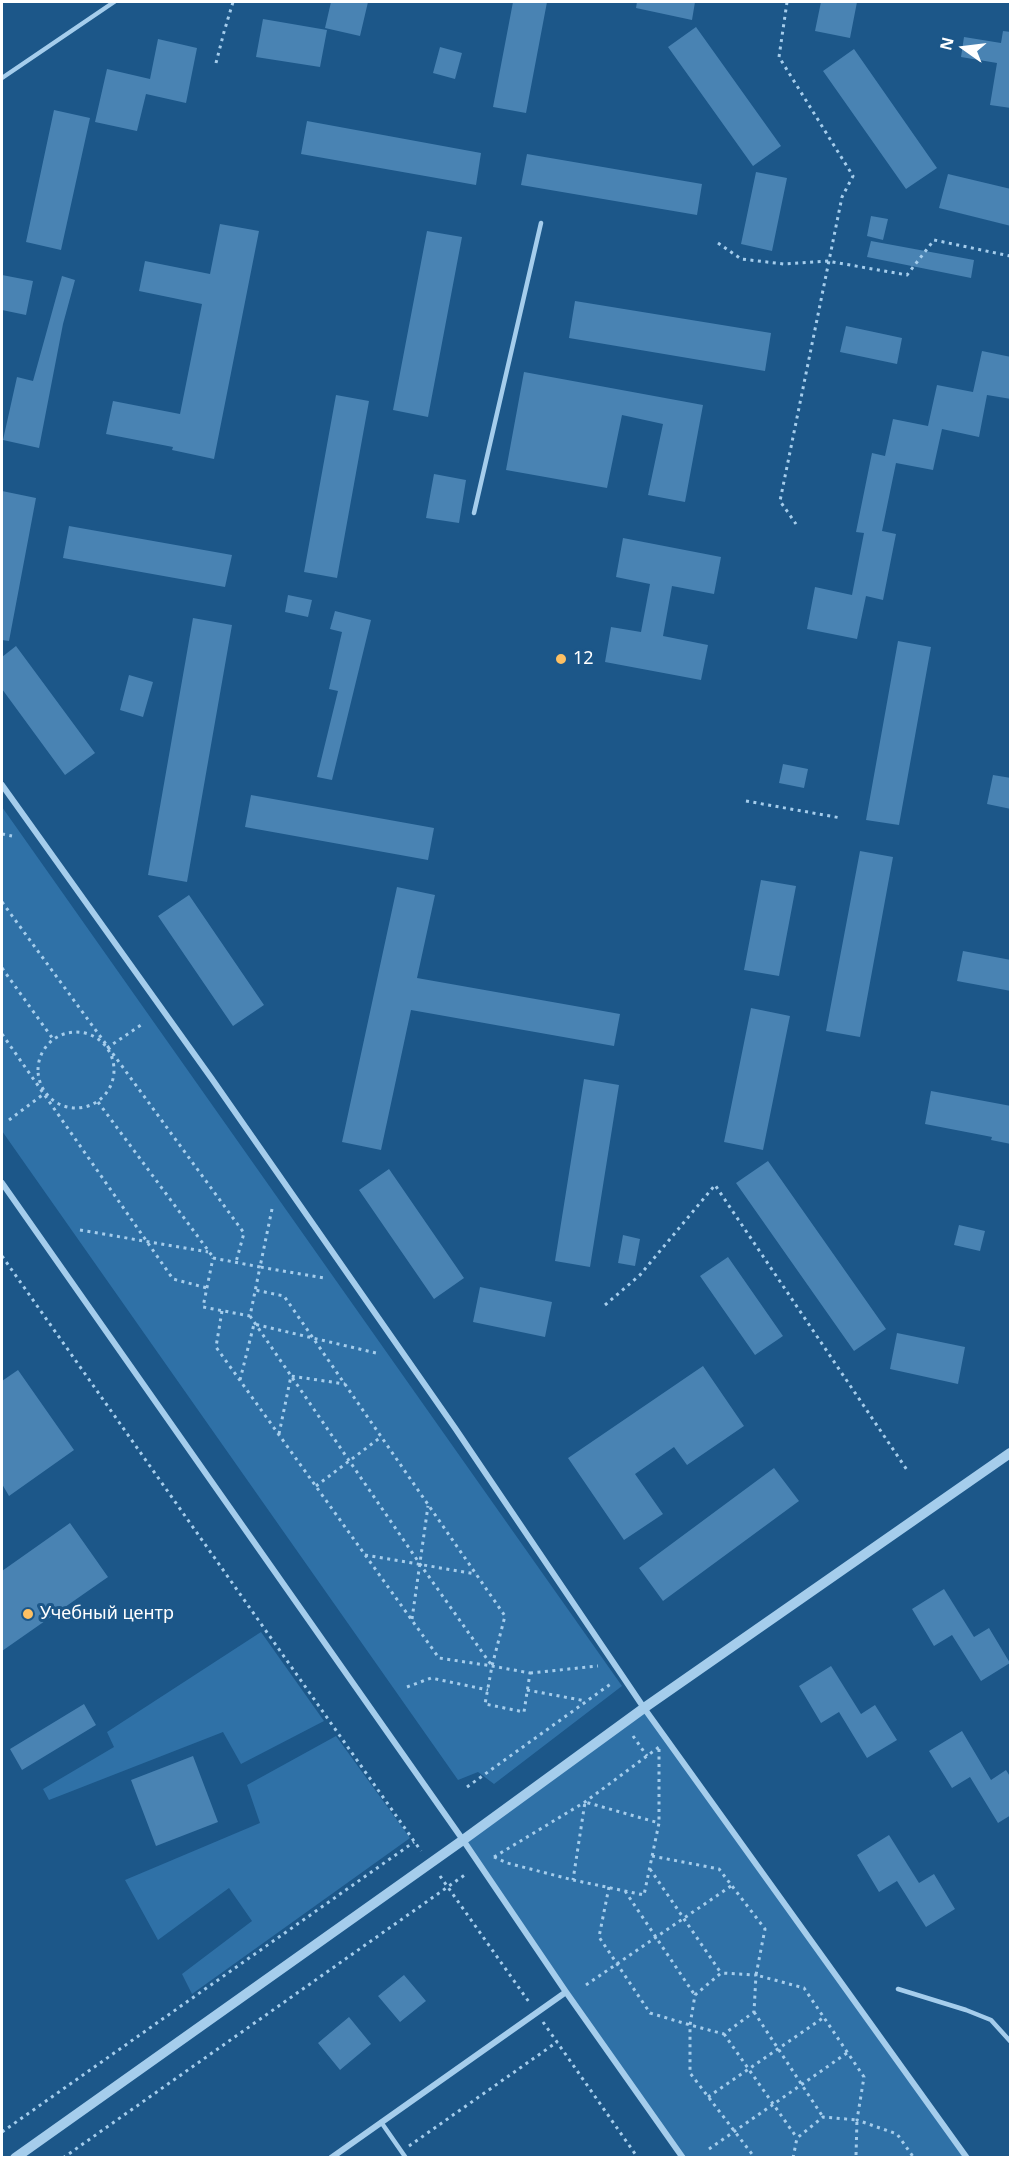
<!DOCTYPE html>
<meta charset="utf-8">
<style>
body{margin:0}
#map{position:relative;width:1012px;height:2159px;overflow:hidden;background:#1c5789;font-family:"Noto Sans",sans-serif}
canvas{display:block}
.frame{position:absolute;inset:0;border:3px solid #fff;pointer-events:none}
.north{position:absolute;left:934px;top:18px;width:60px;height:60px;-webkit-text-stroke:4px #1c5789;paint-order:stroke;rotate:284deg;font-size:16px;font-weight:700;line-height:24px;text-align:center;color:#fff}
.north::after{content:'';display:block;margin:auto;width:21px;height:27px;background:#fff;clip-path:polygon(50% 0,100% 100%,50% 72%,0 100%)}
</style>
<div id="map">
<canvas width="1012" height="2159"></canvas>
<div class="frame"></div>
<div class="north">N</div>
</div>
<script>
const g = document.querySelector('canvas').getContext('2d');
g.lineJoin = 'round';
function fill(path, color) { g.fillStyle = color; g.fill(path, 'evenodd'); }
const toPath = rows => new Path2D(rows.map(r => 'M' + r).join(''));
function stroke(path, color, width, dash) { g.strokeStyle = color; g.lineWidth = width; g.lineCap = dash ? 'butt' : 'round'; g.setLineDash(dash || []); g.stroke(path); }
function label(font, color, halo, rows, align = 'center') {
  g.font = font + ' "Noto Sans",sans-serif'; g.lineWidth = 6; g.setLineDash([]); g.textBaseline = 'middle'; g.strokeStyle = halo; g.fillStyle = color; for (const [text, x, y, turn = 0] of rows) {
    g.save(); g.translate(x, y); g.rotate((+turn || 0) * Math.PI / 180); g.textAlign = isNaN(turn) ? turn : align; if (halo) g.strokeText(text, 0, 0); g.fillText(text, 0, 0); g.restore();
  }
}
const green = toPath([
 [2,807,622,1686,494,1784,478,1772,458,1780,2,1131],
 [261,1632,324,1721,241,1764,223,1732,49,1800,43,1789,114,1747,107,1732],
 [644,1708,967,2157,683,2157,463,1840],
 [336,1736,410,1838,192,1994,182,1974,252,1921,229,1888,158,1940,125,1880,260,1823,247,1785]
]);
const building = toPath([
 [331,2,368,2,360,36,325,28],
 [513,2,547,2,526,113,493,107],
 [637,2,695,2,692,20,636,8],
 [821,2,857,2,850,38,815,31],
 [263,19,327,30,320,67,256,57],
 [696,27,781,146,753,166,668,47],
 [1003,31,1011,32,1011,108,990,105,997,63,961,57,964,37,1001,43],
 [158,39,197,48,186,103,146,94,137,131,95,122,107,69,150,79],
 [440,47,462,53,455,79,433,73],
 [854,49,937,168,906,189,823,71],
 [54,110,90,118,61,250,26,242],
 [307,121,481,153,476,185,301,154],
 [527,154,702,184,697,215,521,185],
 [756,172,787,178,772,251,741,244],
 [948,174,1011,189,1011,226,939,208],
 [871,216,888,219,883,240,867,236],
 [220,224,259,231,214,459,172,450,173,447,106,434,113,401,180,414,202,304,139,291,145,261,210,274],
 [427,231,462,237,428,417,393,410],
 [871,241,974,260,971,278,867,257],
 [2,275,33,281,26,315,2,310],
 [62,276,75,280,63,324,39,448,3,440,17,377,33,381],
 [575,301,771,333,765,371,569,338],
 [846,326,902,338,897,364,840,352],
 [982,351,1011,357,1011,399,987,395,979,437,942,429,933,470,896,463,882,531,896,534,883,600,866,596,857,639,807,629,815,587,852,595,864,533,856,532,872,453,885,456,893,419,928,426,937,385,973,392],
 [524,372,703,405,685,502,648,495,663,424,622,415,607,488,506,470],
 [336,395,369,401,337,578,304,572],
 [434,474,466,480,459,523,426,518],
 [2,491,36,498,9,641,2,640],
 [69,526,232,555,225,587,63,558],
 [623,538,721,557,714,594,672,586,663,636,708,645,701,680,605,662,611,627,641,632,650,584,616,577],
 [288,595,312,600,308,617,285,612],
 [335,611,371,620,332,780,317,777,338,691,329,689,342,632,330,629],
 [193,618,232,625,187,882,148,875],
 [898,641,931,647,899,825,866,820],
 [16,646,95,753,65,775,2,689,2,657],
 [129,675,153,682,143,717,120,710],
 [783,764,808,769,804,788,779,783],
 [993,775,1011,778,1011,809,987,804],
 [251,795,434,828,428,860,245,827],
 [860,851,893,857,860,1037,826,1031],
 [761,880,796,886,779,976,744,970],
 [397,887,435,895,417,978,620,1014,614,1046,411,1010,381,1150,342,1142],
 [189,895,264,1005,233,1026,158,916],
 [963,951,1011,960,1011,991,957,981],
 [751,1008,790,1016,763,1150,724,1142],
 [584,1079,619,1085,590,1267,555,1261],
 [931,1091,1011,1106,1011,1144,991,1140,992,1137,925,1124],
 [768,1161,886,1329,854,1351,736,1183],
 [389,1169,464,1278,434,1299,359,1190],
 [959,1225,985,1231,980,1251,954,1245],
 [623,1235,640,1239,635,1266,618,1263],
 [728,1257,783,1336,755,1355,700,1276],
 [480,1287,552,1302,545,1337,473,1322],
 [897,1333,965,1347,958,1384,890,1369],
 [703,1366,744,1426,687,1465,674,1447,635,1474,663,1514,624,1540,568,1458],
 [18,1370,74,1450,9,1496,2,1484,2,1381],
 [774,1468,799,1501,663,1601,639,1568],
 [70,1523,108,1577,2,1651,2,1571],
 [944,1589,974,1637,989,1628,1010,1663,981,1681,952,1635,934,1646,912,1609],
 [831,1666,861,1714,875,1705,897,1740,867,1758,839,1712,821,1723,799,1686],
 [84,1704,96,1725,22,1770,10,1749],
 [962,1731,991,1780,1006,1770,1011,1778,1011,1815,998,1823,970,1777,952,1788,929,1751],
 [193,1756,218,1822,156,1846,131,1780],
 [889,1835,919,1883,934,1874,955,1909,926,1927,897,1881,879,1892,857,1855],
 [404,1975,426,2001,400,2022,378,1996],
 [349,2017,371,2044,340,2070,318,2043]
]);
const path = toPath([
 [787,2,779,57,853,176,842,197,780,501,796,524],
 [216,63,224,32,233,2],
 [718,243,741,259,784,264,827,261,907,275,934,240,1010,256],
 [746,801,841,818],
 [2,834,12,836],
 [2,902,244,1233,236,1262],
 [2,968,53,1039],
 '38 1070a38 38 0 1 1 76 0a38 38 0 1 1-76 0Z',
 [2,1034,173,1279,207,1288],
 [107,1048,144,1023],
 [98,1102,213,1257],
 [9,1120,45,1093],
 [272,1209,260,1267,324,1278],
 [80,1230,208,1252],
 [2,1256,421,1851],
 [213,1258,260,1267,250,1316,203,1307,213,1258],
 [605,1305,640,1275,715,1185,907,1470],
 [222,1311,216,1347,439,1658,492,1666,530,1673,524,1712,485,1704,492,1666,505,1616,284,1296,255,1290],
 [250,1316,420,1564,492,1666],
 [240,1380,254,1324,376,1353],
 [279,1434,291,1376,345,1384],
 [316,1486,381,1437],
 [365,1555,476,1574],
 [412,1619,428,1506],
 [530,1673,598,1666],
 [407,1687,431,1678,488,1690],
 [527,1690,586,1701],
 [633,1736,647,1756],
 [659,1749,659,1823],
 [467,1787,612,1683],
 [652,1856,719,1869,765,1929,756,1975,804,1988,864,2077,857,2120,897,2134,914,2158],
 [494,1857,507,1863,573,1880,644,1895,659,1823,585,1802,573,1880],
 [494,1857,585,1802,659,1747],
 [650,1869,721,1973],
 [440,1876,529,2002],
 [609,1887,599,1937,650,2013,690,2025,724,2034,754,2012,756,1975,721,1973,695,1995,690,2025,690,2073,755,2158],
 [625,1891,694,1994],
 [586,1985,731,1886],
 [754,2012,823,2117],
 [543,2022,638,2158],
 [724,2034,797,2138],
 [708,2097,823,2018],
 [2,2132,414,1842],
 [409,2146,557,2042],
 [709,2149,847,2053],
 [63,2158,466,1874],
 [793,2158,797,2138,823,2117,857,2120,856,2156,854,2158]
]);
const service = toPath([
 [2,78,114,2],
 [474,513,541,223],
 [898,1989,966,2010,991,2020,1010,2041],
 [381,2122,406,2158]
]);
const minor = toPath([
 [2,785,212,1079,455,1428,644,1708,967,2158],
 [2,1183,463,1840,566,1992,683,2158],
 [331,2158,566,1992]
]);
const tertiary = toPath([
 [15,2158,463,1840,644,1708,1010,1453]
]);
const markers = [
 [561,659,6,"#fdc063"],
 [28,1614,6,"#fdc063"]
];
const poiNames = [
 ["12",573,659],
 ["Учебный центр",40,1614]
];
fill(green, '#2f71a7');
fill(building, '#4983b3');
stroke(path, '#a5cdec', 3, [3, 4.5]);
stroke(service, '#a5cdec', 4.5);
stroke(minor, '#a5cdec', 6);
stroke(tertiary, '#a5cdec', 10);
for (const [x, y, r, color] of markers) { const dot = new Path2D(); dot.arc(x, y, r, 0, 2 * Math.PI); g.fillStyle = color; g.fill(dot); stroke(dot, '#1c5789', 2); }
label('18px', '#fff', '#1c5789', poiNames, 'left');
</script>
